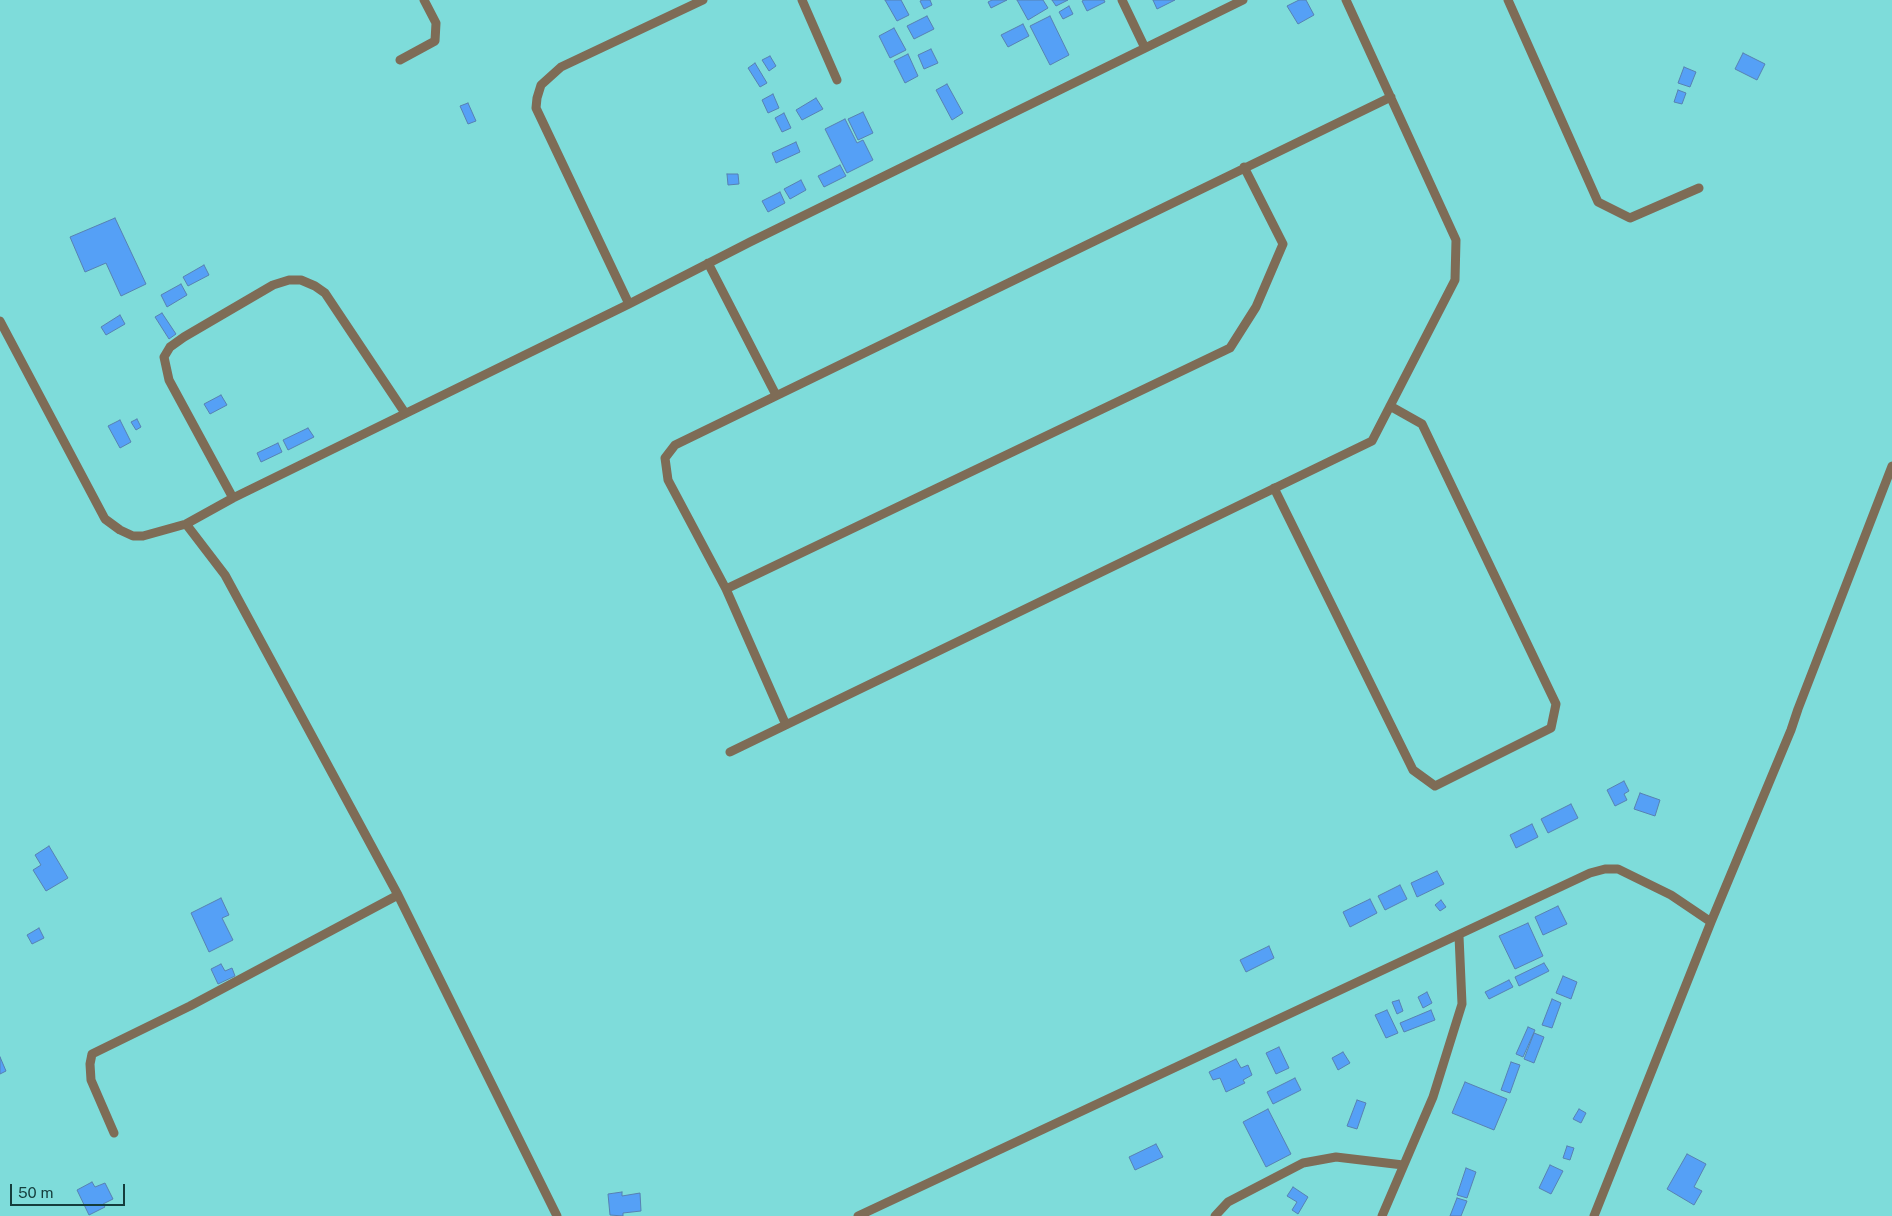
<!DOCTYPE html>
<style>
body{margin:0}
#map{position:relative;width:1892px;height:1216px;overflow:hidden;background:#7edcda;font-family:"Public Sans",sans-serif}
canvas{display:block}
.scale{position:absolute;left:10px;top:1184px;width:115px;height:22px;box-sizing:border-box;border:2px solid #153d3c;border-top:0;padding-left:6px;font-size:15px;line-height:18px;white-space:nowrap;color:#153d3c;-webkit-text-stroke:4px #7edcda;paint-order:stroke}
</style>
<div id="map">
<canvas width="1892" height="1216"></canvas>
<div class="scale">50 m</div>
</div>
<script>
const g = document.querySelector('canvas').getContext('2d');
g.lineJoin = 'round';
function fill(path, color) { g.fillStyle = color; g.fill(path, 'evenodd'); }
const toPath = rows => new Path2D(rows.map(r => 'M' + r).join(''));
function stroke(path, color, width, dash) { g.strokeStyle = color; g.lineWidth = width; g.lineCap = dash ? 'butt' : 'round'; g.setLineDash(dash || []); g.stroke(path); }
const building = toPath([
 [885,0,901,0,909,15,897,21,885,0],
 [922,0,930,0,932,5,924,9,920,1,922,0],
 [992,0,1007,0,991,8,988,2,992,0],
 [1017,0,1043,0,1048,8,1028,20,1017,0],
 [1052,0,1068,0,1056,6,1052,0],
 [1084,0,1104,0,1105,2,1087,11,1082,1,1084,0],
 [1153,0,1175,0,1157,9,1153,0],
 [1299,0,1306,0,1314,15,1298,24,1287,6,1299,0],
 [1069,6,1073,14,1063,19,1059,12,1069,6],
 [927,16,934,29,914,39,907,26,927,16],
 [1050,16,1069,55,1050,65,1030,26,1050,16],
 [1023,24,1029,36,1008,47,1001,35,1023,24],
 [894,28,906,50,890,58,879,36,894,28],
 [931,49,938,63,924,69,918,55,931,49],
 [1743,53,1765,64,1757,80,1735,69,1743,53],
 [908,54,918,76,905,83,894,61,908,54],
 [770,56,776,66,769,71,762,60,770,56],
 [755,63,767,83,760,87,748,68,755,63],
 [1684,67,1696,72,1690,87,1678,83,1684,67],
 [947,84,963,113,952,120,936,90,947,84],
 [1678,90,1686,93,1682,104,1674,102,1678,90],
 [773,94,779,108,768,113,762,100,773,94],
 [816,98,823,109,802,120,796,110,816,98],
 [468,103,476,121,468,124,460,106,468,103],
 [863,112,873,133,858,140,848,119,863,112],
 [784,113,791,128,782,132,775,118,784,113],
 [845,119,857,143,863,140,873,160,847,173,825,129,845,119],
 [796,142,800,152,776,163,772,153,796,142],
 [840,165,846,176,824,187,818,176,840,165],
 [727,174,738,174,739,184,728,185,727,174],
 [801,180,806,190,790,199,784,189,801,180],
 [780,192,785,203,768,212,762,201,780,192],
 [115,218,146,284,121,296,106,263,85,272,70,237,115,218],
 [204,265,209,275,188,286,183,277,204,265],
 [181,284,187,295,167,307,161,295,181,284],
 [162,313,176,334,169,339,155,317,162,313],
 [120,315,125,324,106,335,101,327,120,315],
 [221,395,227,405,210,414,204,404,221,395],
 [137,419,141,427,136,430,131,422,137,419],
 [120,420,131,442,120,448,108,426,120,420],
 [308,428,314,437,288,450,283,440,308,428],
 [278,443,282,452,261,462,257,453,278,443],
 [1624,781,1629,791,1624,794,1627,800,1615,806,1607,790,1624,781],
 [1640,793,1660,800,1655,816,1634,809,1640,793],
 [1571,804,1578,818,1548,833,1541,819,1571,804],
 [1532,824,1538,837,1516,848,1510,835,1532,824],
 [49,846,68,878,46,891,33,870,41,865,35,855,49,846],
 [1437,871,1444,884,1417,897,1411,883,1437,871],
 [1400,885,1407,899,1385,910,1378,896,1400,885],
 [221,898,229,915,222,918,233,940,209,952,191,913,221,898],
 [1370,899,1377,913,1350,927,1343,912,1370,899],
 [1441,900,1446,907,1440,911,1435,905,1441,900],
 [1558,906,1567,924,1543,935,1535,917,1558,906],
 [1528,923,1543,956,1515,969,1499,936,1528,923],
 [39,928,44,938,32,944,27,935,39,928],
 [1269,946,1274,958,1246,972,1240,960,1269,946],
 [1544,963,1549,971,1519,986,1515,977,1544,963],
 [221,964,225,971,232,968,235,976,218,984,211,969,221,964],
 [1563,976,1577,982,1571,999,1556,993,1563,976],
 [1509,980,1513,987,1489,999,1485,992,1509,980],
 [1427,992,1432,1003,1423,1008,1418,997,1427,992],
 [1552,999,1561,1003,1552,1028,1542,1025,1552,999],
 [1399,1000,1403,1011,1397,1014,1392,1002,1399,1000],
 [1387,1010,1398,1033,1386,1038,1375,1015,1387,1010],
 [1431,1010,1435,1020,1404,1032,1400,1023,1431,1010],
 [1528,1027,1535,1030,1523,1057,1516,1054,1528,1027],
 [1534,1033,1544,1037,1534,1063,1524,1059,1534,1033],
 [1279,1047,1289,1068,1276,1074,1266,1053,1279,1047],
 [1343,1052,1350,1063,1338,1070,1332,1058,1343,1052],
 [0,1057,6,1071,0,1074,0,1057],
 [1236,1059,1241,1068,1248,1065,1252,1075,1243,1080,1245,1083,1226,1092,1220,1078,1213,1080,1209,1072,1236,1059],
 [1511,1062,1520,1065,1510,1093,1501,1090,1511,1062],
 [1295,1078,1301,1090,1273,1104,1267,1092,1295,1078],
 [1465,1082,1507,1099,1494,1130,1452,1113,1465,1082],
 [1357,1100,1366,1103,1357,1129,1347,1126,1357,1100],
 [1268,1109,1291,1154,1266,1167,1243,1122,1268,1109],
 [1579,1109,1586,1113,1581,1123,1573,1119,1579,1109],
 [1156,1144,1163,1157,1135,1170,1129,1157,1156,1144],
 [1567,1146,1574,1148,1570,1160,1563,1158,1567,1146],
 [1687,1154,1706,1164,1694,1187,1702,1191,1694,1205,1667,1189,1687,1154],
 [1550,1165,1563,1171,1551,1194,1539,1188,1550,1165],
 [1466,1168,1476,1172,1467,1198,1457,1195,1466,1168],
 [92,1182,95,1187,105,1183,113,1199,103,1204,105,1207,89,1215,77,1190,92,1182],
 [1293,1187,1308,1197,1298,1214,1292,1210,1297,1202,1287,1196,1293,1187],
 [622,1192,622,1196,640,1193,641,1211,623,1213,623,1216,610,1215,608,1194,622,1192],
 [1457,1198,1467,1201,1461,1216,1450,1216,1457,1198]
]);
const minor = toPath([
 [802,0,837,80],
 [1122,0,1145,48],
 [1508,0,1598,202,1630,218,1699,188],
 [400,60,435,41,436,23,424,0],
 [708,263,776,395],
 [629,304,536,108,537,98,541,85,561,67,703,0],
 [0,321,105,519,120,530,133,536,143,536,186,524,233,498,629,304,750,242,1243,0],
 [1274,488,1413,770,1435,786,1551,728,1556,704,1422,424,1390,406],
 [233,498,169,380,164,357,170,347,184,337,273,285,289,280,301,280,315,286,325,293,405,413],
 [186,524,225,575,398,895,557,1216],
 [726,589,1230,348,1256,307,1283,244,1244,167],
 [786,725,726,589,668,480,665,458,675,445,1391,97],
 [730,752,1372,441,1455,280,1456,240,1346,0],
 [114,1133,91,1080,90,1064,92,1054,190,1006,398,895],
 [858,1216,1590,873,1605,869,1618,869,1671,895,1711,922],
 [1215,1216,1228,1202,1303,1163,1336,1157,1403,1165],
 [1382,1216,1433,1097,1462,1004,1459,936],
 [1594,1216,1711,922,1791,730,1798,709,1892,466]
]);
fill(building, '#55a0f6');
stroke(building, '#5781b2', 1);
stroke(minor, '#7e6c56', 9);
</script>
